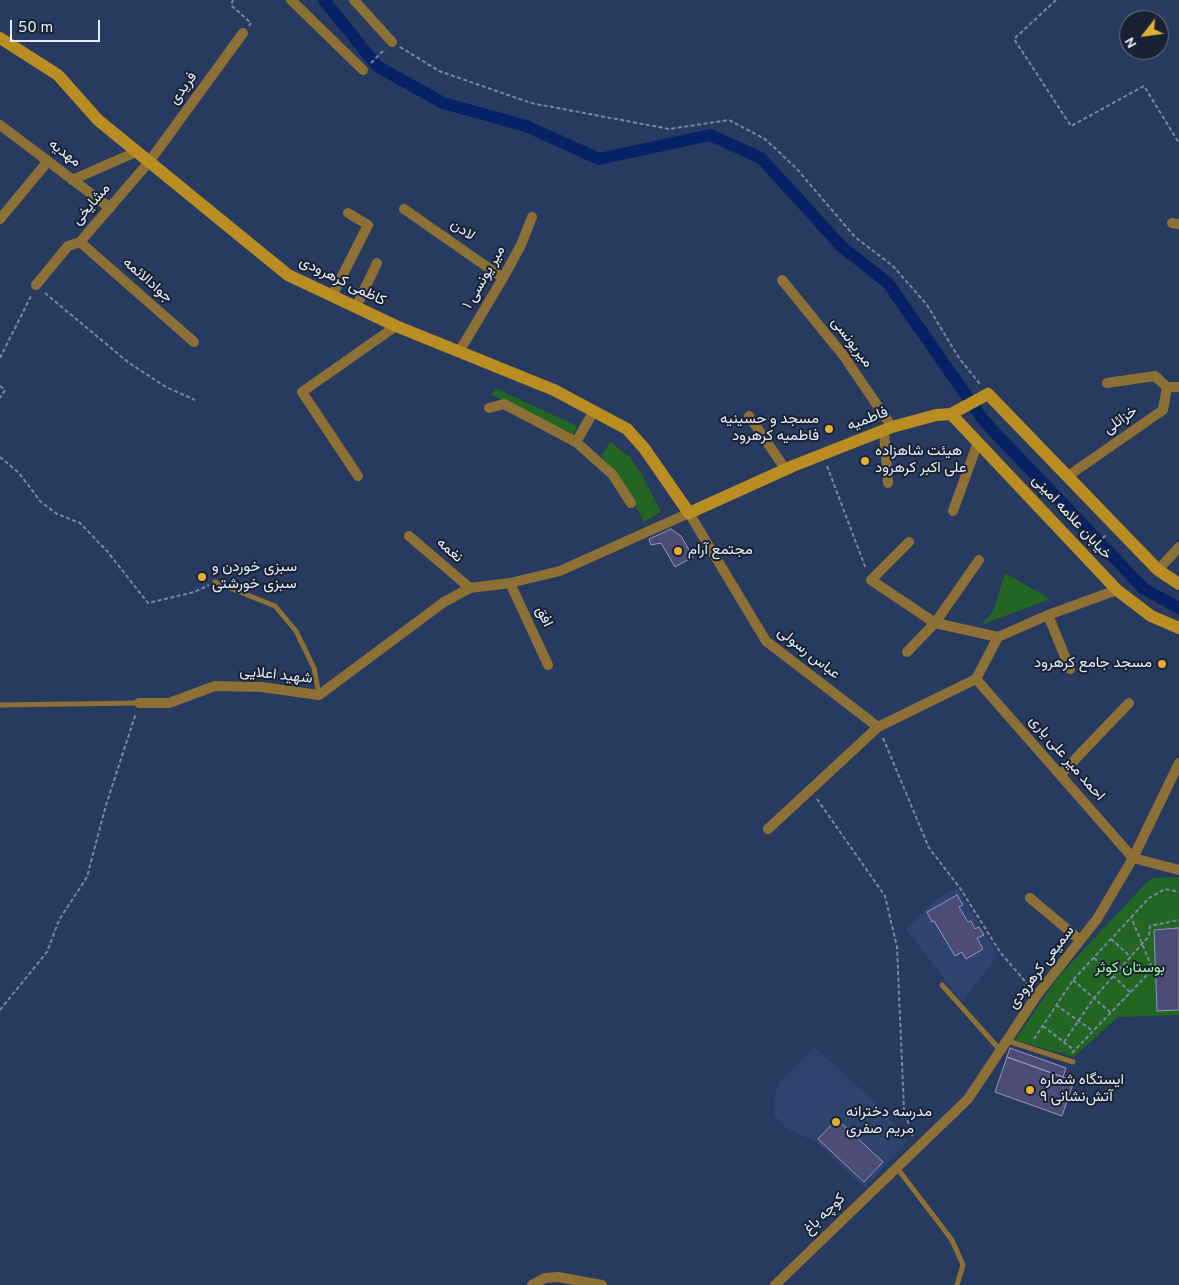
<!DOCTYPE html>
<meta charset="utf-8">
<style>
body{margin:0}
#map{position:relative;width:1179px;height:1285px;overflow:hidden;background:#273a5f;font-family:Overpass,sans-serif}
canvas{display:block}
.north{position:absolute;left:1119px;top:10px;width:50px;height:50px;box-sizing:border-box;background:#192233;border:1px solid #6b7383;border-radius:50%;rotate:240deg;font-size:14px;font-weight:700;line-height:20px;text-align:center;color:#e5edfb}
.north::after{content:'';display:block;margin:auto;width:18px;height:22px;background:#e4ae35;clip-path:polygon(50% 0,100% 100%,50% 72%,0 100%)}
.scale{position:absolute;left:10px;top:20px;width:90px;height:22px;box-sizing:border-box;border:2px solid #e5edfb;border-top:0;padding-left:6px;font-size:15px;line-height:18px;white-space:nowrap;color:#e5edfb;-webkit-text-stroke:4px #192233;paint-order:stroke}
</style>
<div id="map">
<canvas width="1179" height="1285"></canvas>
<div class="north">N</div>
<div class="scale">50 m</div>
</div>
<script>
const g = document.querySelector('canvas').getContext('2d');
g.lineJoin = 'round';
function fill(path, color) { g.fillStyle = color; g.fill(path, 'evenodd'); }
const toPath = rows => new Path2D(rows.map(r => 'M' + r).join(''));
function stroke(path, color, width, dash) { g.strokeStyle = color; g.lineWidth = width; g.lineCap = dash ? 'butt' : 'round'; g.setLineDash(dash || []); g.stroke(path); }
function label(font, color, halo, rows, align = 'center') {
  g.font = font + ' Overpass,Vazirmatn,sans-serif'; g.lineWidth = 4; g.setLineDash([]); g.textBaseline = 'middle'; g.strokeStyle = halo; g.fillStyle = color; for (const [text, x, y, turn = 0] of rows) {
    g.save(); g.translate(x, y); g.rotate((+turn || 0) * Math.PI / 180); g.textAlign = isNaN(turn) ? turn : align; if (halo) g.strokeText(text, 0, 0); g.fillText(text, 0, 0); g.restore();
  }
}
const built = toPath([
 [957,888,998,955,962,1002,906,929,938,898],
 [815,1047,877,1104,908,1141,865,1188,816,1142,786,1128,774,1115,776,1089,779,1082]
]);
const green = toPath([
 [495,388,577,426,573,435,492,395],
 [610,442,629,456,641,473,661,512,644,522,617,473,601,456],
 [1005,573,1050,599,981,625,993,612],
 [1179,877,1179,1015,1118,1017,1074,1057,1015,1040,1059,976,1145,884,1153,878]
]);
const canal = toPath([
 [324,0,377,66,443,103,526,126,599,159,710,135,761,158,842,247,888,283,984,421,1144,589,1179,608]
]);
const building = toPath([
 [671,529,681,536,693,557,675,567,661,543,651,545,649,539,671,529],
 [957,895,963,905,959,907,968,922,971,921,975,929,979,927,984,935,977,938,983,949,966,959,962,952,955,956,934,921,932,922,927,912,957,895],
 [1179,928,1179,1010,1157,1011,1154,930,1179,928],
 [1010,1048,1066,1068,1063,1077,1007,1057,1010,1048],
 [1007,1057,1074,1081,1062,1116,995,1092,1007,1057],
 [837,1119,883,1162,864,1182,818,1139,837,1119]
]);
const path = toPath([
 [233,0,231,5,251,23,249,26],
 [1056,0,1014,39,1071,126,1144,86,1179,143],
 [400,47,439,71,531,103,669,129,729,120,765,139,796,168,855,237,893,266,927,305,959,358,980,384],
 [371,63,385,49],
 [45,293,129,363,166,387,195,400],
 [0,358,32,294],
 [0,386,5,390,0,398],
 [0,457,19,473,41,502,57,514,80,523,107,551,148,603,194,592,209,585],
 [827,466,866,569],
 [1093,547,1106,535],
 [883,738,929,848,960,888,1000,952,1029,986],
 [817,799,885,896,897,947,904,1110,913,1137],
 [1111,939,1131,957],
 [1094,958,1130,992],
 [1073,980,1111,1013],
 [1056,1005,1093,1031],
 [0,1010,47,952,59,920,87,877,106,805,136,713],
 [1043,1026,1074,1050],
 [1034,1039,1073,980,1149,898,1165,889,1179,892],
 [1064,1042,1094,998,1149,936,1150,926,1179,920],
 [1072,1053,1147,975,1151,965,1131,917]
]);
const lane = toPath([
 [215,582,275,606,296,631,314,668,319,695],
 [0,705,139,703],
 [942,985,1001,1051],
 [1008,1041,1073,1062],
 [897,1168,952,1240,963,1265,957,1285]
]);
const street = toPath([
 [291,0,363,70],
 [354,0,392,42],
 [0,125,110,208],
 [72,180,136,152],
 [404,209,503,278],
 [0,219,48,161],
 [1172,223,1179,224],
 [80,242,194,342],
 [782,280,843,355,892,427],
 [36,285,68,246,80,242,149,162,243,33],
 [332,296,368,225,348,213],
 [356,307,377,263],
 [459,352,503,278,521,245,532,217],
 [1107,383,1155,376,1167,387],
 [489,408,504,404,576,442,612,474,631,503],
 [749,416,786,470],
 [884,431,888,483],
 [576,442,594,411],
 [358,476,302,392,396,326],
 [1068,476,1163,410,1167,387,1179,387],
 [953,511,978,442],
 [409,536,470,588],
 [909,542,871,580,935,623,998,637],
 [1158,570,1179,547],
 [510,583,548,665],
 [1048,615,1070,669],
 [907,652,935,623,979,560],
 [976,679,1133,858,1179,870],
 [139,703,169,703,215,686,261,687,319,695,444,602,470,588,510,583,560,571,689,513,766,641,878,727],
 [1060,775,1129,703],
 [768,829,878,727,976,679,998,637,1048,615,1117,590],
 [1030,898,1080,940],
 [532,1285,545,1278,558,1277,602,1285],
 [775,1285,968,1099,1037,995,1097,919,1133,858,1179,763]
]);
const secondary = toPath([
 [0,38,58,75,98,120,288,275,396,326,554,390,627,429,644,448,689,513,793,466,892,427,936,415,951,414,988,394,1158,570,1179,584],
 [951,414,1117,590,1151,616,1179,628]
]);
const markers = [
 [829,429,5,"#e4ae35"],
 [865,461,5,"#e4ae35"],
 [678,551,5,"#e4ae35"],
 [202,577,5,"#e4ae35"],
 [1162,664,5,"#e4ae35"],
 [1030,1090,5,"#e4ae35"],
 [836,1122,5,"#e4ae35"]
];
const streetNames = [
 ["فریدی",184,89,-54],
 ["مهدیه",64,154,37],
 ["مشایخی",92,205,-49],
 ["لادن",462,231,35],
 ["میر یونسی ۱",485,278,-60],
 ["جوادالائمه",147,281,41],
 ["کاظمی کرهرودی",342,282,26],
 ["میریونسی",851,343,53],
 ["فاطمیه",868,420,-21],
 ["خزائلی",1121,421,-35],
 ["خیابان علامه امینی",1071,518,47],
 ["نغمه",449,551,41],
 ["افق",543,617,65],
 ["عباس رسولی",808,654,38],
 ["شهید اعلایی",276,676,6],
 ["احمد میر علی یاری",1066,759,49],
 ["سمیعی کرهرودی",1042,968,-53],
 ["کوچه باغ",825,1215,-44]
];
const poiNames = [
 ["مسجد و حسینیه",819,420,"right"],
 ["فاطمیه کرهرود",819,437,"right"],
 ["هیئت شاهزاده",875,452],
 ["علی اکبر کرهرود",875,469],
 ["مجتمع آرام",688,551],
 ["سبزی خوردن و",212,568],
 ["سبزی خورشتی",212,585],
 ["مسجد جامع کرهرود",1152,664,"right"],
 ["ایستگاه شماره",1040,1081],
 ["۹ آتش‌نشانی",1040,1098],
 ["مدرسه دخترانه",846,1113],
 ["مریم صفری",846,1130]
];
const parkNames = [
 ["بوستان کوثر",1130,969]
];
fill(built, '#2e436e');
fill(green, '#236522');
stroke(canal, '#052267', 12);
fill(building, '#4c4c77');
stroke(building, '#9395c4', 1);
stroke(path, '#7887a2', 2, [4, 2.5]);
stroke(lane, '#8d7036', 5);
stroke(street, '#8d7036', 10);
stroke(secondary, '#ba8d23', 12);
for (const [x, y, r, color] of markers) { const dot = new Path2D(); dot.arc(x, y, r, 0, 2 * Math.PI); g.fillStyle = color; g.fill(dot); stroke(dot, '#192233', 2); }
label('15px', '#e5edfb', '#192233', streetNames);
label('15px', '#e5edfb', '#192233', poiNames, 'left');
label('15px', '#9ffb9b', '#192233', parkNames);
</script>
